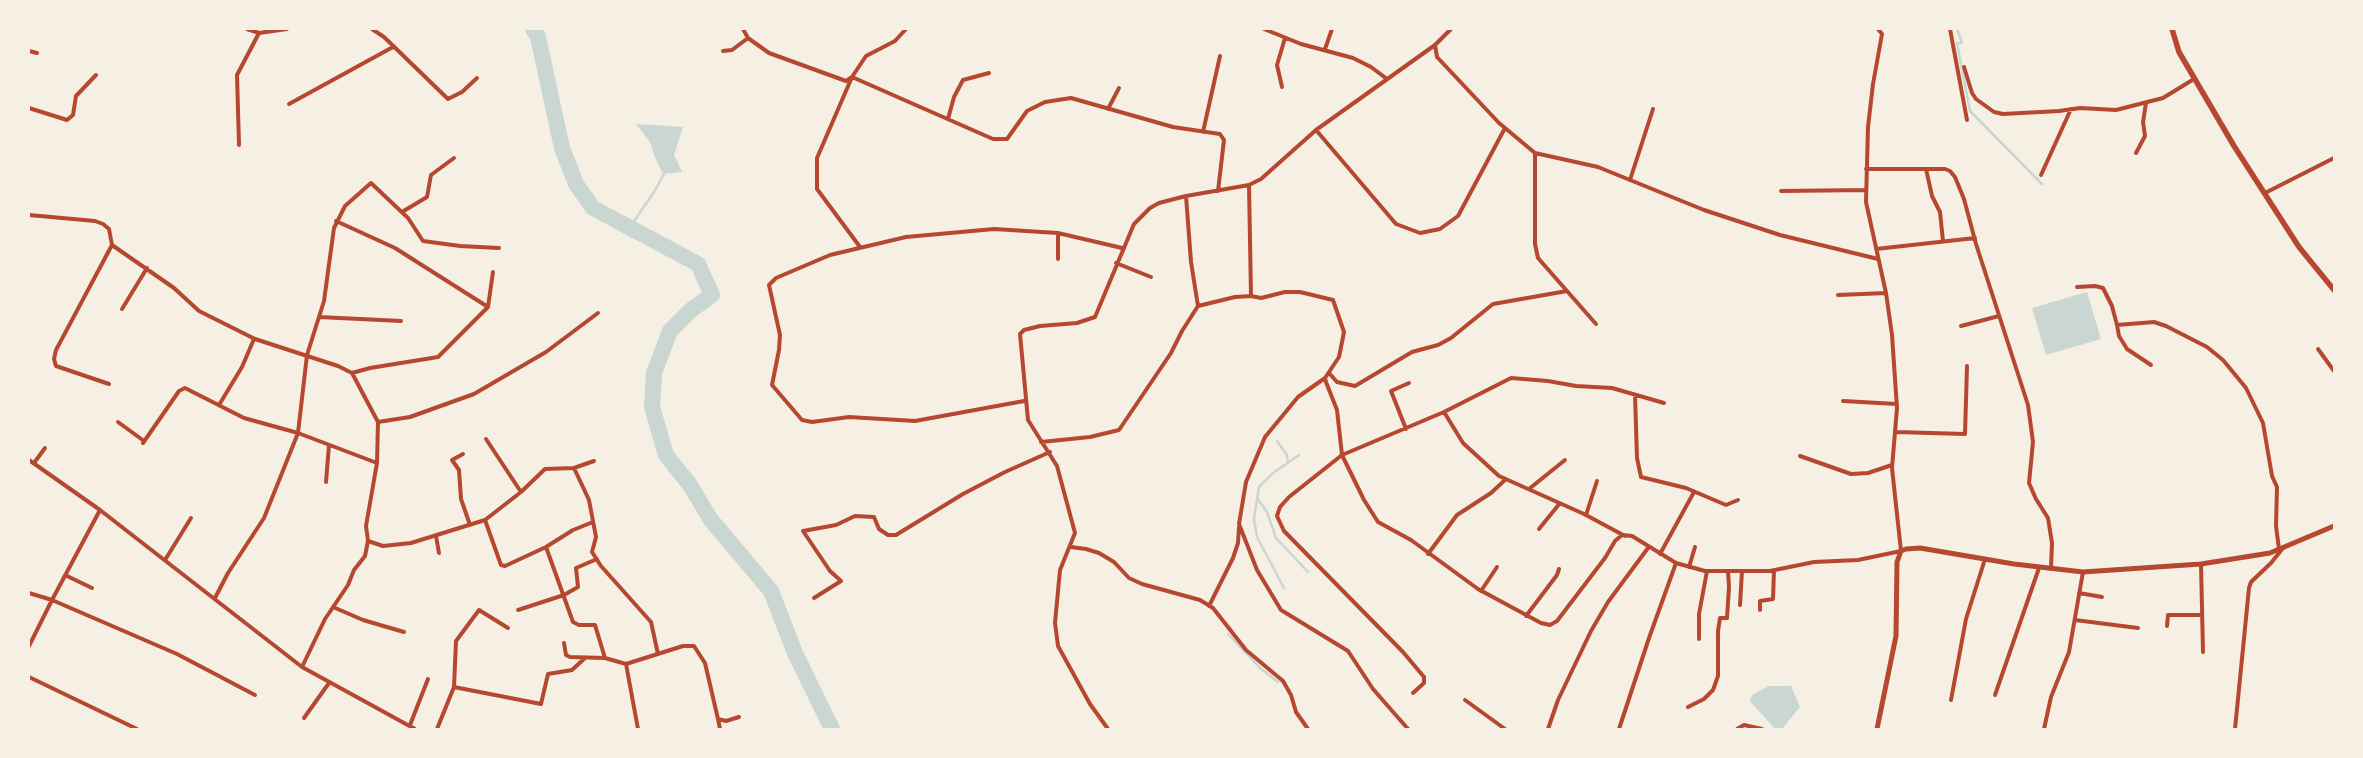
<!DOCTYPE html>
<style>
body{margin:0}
#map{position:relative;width:2363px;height:758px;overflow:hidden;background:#f6efe4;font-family:"Work Sans",sans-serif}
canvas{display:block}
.frame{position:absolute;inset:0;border:30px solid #f6efe4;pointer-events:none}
</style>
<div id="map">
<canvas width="2363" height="758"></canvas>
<div class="frame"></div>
</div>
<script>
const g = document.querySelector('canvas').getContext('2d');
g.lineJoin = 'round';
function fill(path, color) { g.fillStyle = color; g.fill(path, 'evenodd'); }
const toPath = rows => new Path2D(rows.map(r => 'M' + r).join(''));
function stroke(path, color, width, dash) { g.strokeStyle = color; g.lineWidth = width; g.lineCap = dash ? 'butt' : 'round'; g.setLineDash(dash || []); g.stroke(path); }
const water = toPath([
 [636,124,683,127,674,155,682,172,663,174,654,155,650,142],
 [2087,292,2101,339,2046,355,2032,308],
 [1769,686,1791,686,1800,707,1782,729,1775,729,1750,701,1752,695]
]);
const stream = toPath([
 [1957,29,1962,43,1957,43,1970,111,2042,184],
 [630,227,654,192,665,172],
 [1277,441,1287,455,1288,462],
 [1257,498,1267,512,1276,538,1308,572],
 [1284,588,1257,537,1254,519,1259,487,1273,473,1299,455],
 [1228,634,1260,668,1278,682]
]);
const river = toPath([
 [533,29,538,37,562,148,576,184,593,208,698,264,712,295,691,310,670,331,654,373,652,407,666,455,690,485,711,520,771,591,795,653,832,729]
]);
const minor = toPath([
 [247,29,259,33,287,29],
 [372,29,384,37,448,99,462,92,477,78],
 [743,29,748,38,769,53,846,81,852,77,866,56,895,41,906,29],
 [1264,29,1301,44,1353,58,1371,67,1387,79],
 [1451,29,1435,45,1437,57,1499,123,1535,153,1598,167,1704,210,1780,235,1878,259],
 [1950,29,1967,120],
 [1325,49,1332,29],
 [29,51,37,53],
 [723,51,732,50,748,38],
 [1964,67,1972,93,1976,99,1994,112,2003,114,2059,111,2080,108,2116,110,2163,98,2194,79],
 [1282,87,1277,65,1285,38],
 [289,104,393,47],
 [29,108,67,120,73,115,76,96,96,75],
 [1108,109,1119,88],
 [948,119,954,97,963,80,989,73],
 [1316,130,1396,224,1420,233,1440,229,1458,216,1505,128],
 [1203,132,1220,56],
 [239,145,237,75,259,33],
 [1535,153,1535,244,1538,258,1596,324],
 [2136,153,2145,136,2143,122,2146,103],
 [1866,169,1945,169,1950,171,1955,177,1964,199,1976,244,2028,405,2033,442,2029,483,2036,499,2048,518,2052,543,2051,569],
 [1926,169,1932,196,1940,212,1943,241],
 [2041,175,2071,109],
 [1630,180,1653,109],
 [1249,185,1251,296],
 [1781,191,1866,190],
 [2265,193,2334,158],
 [1186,196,1191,262,1198,306],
 [402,212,427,197,431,175,454,158],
 [29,215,95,221,103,224,109,229,112,245,174,288,199,311,255,339,338,366,352,373,378,422,410,417,474,394,546,352,598,313],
 [336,221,395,248,488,307],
 [860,247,817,189,817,158,852,77,993,139,1007,139,1027,111,1045,102,1071,98,1173,127,1220,134,1224,140,1218,191],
 [1876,249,1975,238],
 [1058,259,1058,233],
 [1116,263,1151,277],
 [2077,287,2095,286,2103,288,2112,306,2117,325,2154,322,2166,326,2207,347,2223,360,2246,388,2263,423,2272,476,2277,487,2276,526,2279,549],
 [1838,295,1886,293],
 [122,309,147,268],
 [319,317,401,321],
 [2117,325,2119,336,2127,349,2151,365],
 [1961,326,1999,316],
 [2318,349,2334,371],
 [352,373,370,368,438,357,488,307,493,272],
 [1329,373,1337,382,1355,386,1412,352,1438,345,1451,338,1493,304,1567,291],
 [1325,378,1298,397,1265,437,1246,482,1239,524,1257,570,1281,610,1348,651,1373,689,1408,729],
 [109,384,56,366,54,359,56,350,112,245],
 [1635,395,1637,458,1641,477,1686,488,1726,505,1738,500],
 [1024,401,915,421,849,417,812,422,802,420,772,385,779,350,780,335,769,285,776,278,830,255,906,237,994,229,1058,233,1122,248],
 [1843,401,1897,404],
 [219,405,242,367,254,339],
 [1444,412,1463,443,1499,476,1584,514,1625,536],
 [118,422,144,441],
 [378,422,377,463,366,526,368,541,383,546,411,543,485,520,521,492,545,469,574,468,594,461],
 [1406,429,1391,391,1409,383],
 [1896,432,1965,434,1967,366],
 [486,439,521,492],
 [1041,442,1090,437,1119,430,1171,353,1182,331,1198,306,1235,297,1251,296,1261,298,1285,292,1300,292,1333,300,1344,332,1339,357,1325,378,1326,382,1337,410,1342,455,1364,500,1378,522,1411,540,1478,589,1541,623,1550,625,1557,621,1605,558,1615,541,1622,535,1632,536,1676,563,1705,571,1770,571,1814,562,1858,560,1901,551,1892,468,1897,408,1892,335,1886,293,1866,202,1868,127,1873,84,1882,34,1878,29],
 [143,443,179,391,185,388,244,418,298,433,377,463],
 [463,454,452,460,459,470,461,499,470,525],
 [1800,456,1851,474,1868,473,1892,465],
 [29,460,100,510],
 [34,463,45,448],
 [574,468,589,500,596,537,592,552,601,566,651,622,658,654],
 [326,482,329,445],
 [1529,489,1565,460],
 [1586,515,1597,481],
 [485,520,501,565,505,566,546,547,573,530,593,522],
 [1539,529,1560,503],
 [436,536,439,553],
 [546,547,573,622,579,625,595,625,605,658,626,664,638,729],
 [1071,547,1086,549,1099,553,1114,562,1129,578,1142,584,1200,600,1213,608,1246,650,1283,681,1291,695,1296,712,1308,729],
 [1428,554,1457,515,1491,493,1506,479],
 [1660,554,1694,492],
 [165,560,191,518],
 [2201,564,2203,652],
 [1689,567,1695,547],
 [65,575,92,588],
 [1481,591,1497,567],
 [29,593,52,600,100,510,302,667,415,729],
 [2079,593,2102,597],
 [215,598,228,573,264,518,298,433,307,355,324,301,334,228,345,206,371,183,408,218,423,241,460,246,499,248],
 [814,598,841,581,830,571,803,531,836,525,855,516,874,517,879,529,888,535,896,535,963,494,1005,472,1050,452],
 [1740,605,1742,571],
 [1209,606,1233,558,1238,543,1239,527],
 [333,607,363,620,404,632],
 [518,610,564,595,578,587,576,568,597,559],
 [1760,610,1760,601,1773,599,1774,570],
 [1526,616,1557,575,1559,569],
 [2075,620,2138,628],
 [2167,626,2168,615,2202,615],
 [1699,639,1699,614,1707,571],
 [564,643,566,655,570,657,605,658],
 [29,646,52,600,177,654,255,695],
 [626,664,683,646,694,646,705,663,718,719,726,721,739,717],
 [302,667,325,619,348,585,354,570,365,556,368,541],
 [29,677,137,729],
 [454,687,541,704,548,674,572,670,585,658],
 [1413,693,1424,683,1424,677,1403,652,1284,531,1277,516,1280,507,1289,497,1342,455,1444,412,1511,378,1548,381,1576,386,1612,388,1664,403],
 [1995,695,2039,568],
 [1465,700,1505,729],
 [1951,700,1966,619,1985,559],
 [1688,707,1704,699,1713,690,1718,676,1718,631,1720,618,1727,618,1729,587,1728,571],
 [304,718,329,683],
 [718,719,720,729],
 [410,725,428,679],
 [437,729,454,687,456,641,479,610,508,628],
 [1108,729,1090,704,1058,646,1055,623,1060,570,1075,533,1057,466,1028,420,1020,334,1024,330,1040,326,1077,323,1095,317,1134,224,1150,208,1159,203,1186,196,1249,185,1261,179,1316,130,1435,45],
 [1548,729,1558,700,1591,631,1608,602,1648,548],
 [1619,729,1649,638,1676,563],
 [1737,729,1744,725,1762,729],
 [2044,729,2051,697,2069,652,2083,572],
 [2235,729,2249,588,2251,582,2271,563,2283,548]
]);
const tertiary = toPath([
 [1877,729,1896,636,1897,562,1901,551,1906,549,1920,548,2014,564,2083,572,2201,564,2270,553,2334,526]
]);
const secondary = toPath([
 [2172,29,2179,52,2234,146,2299,247,2334,290]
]);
fill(water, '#c9d6d2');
stroke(stream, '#c9d6d2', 2.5);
stroke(river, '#c9d6d2', 16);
stroke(minor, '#b5482f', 4);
stroke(tertiary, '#b5482f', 5);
stroke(secondary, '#b5482f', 5.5);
</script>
